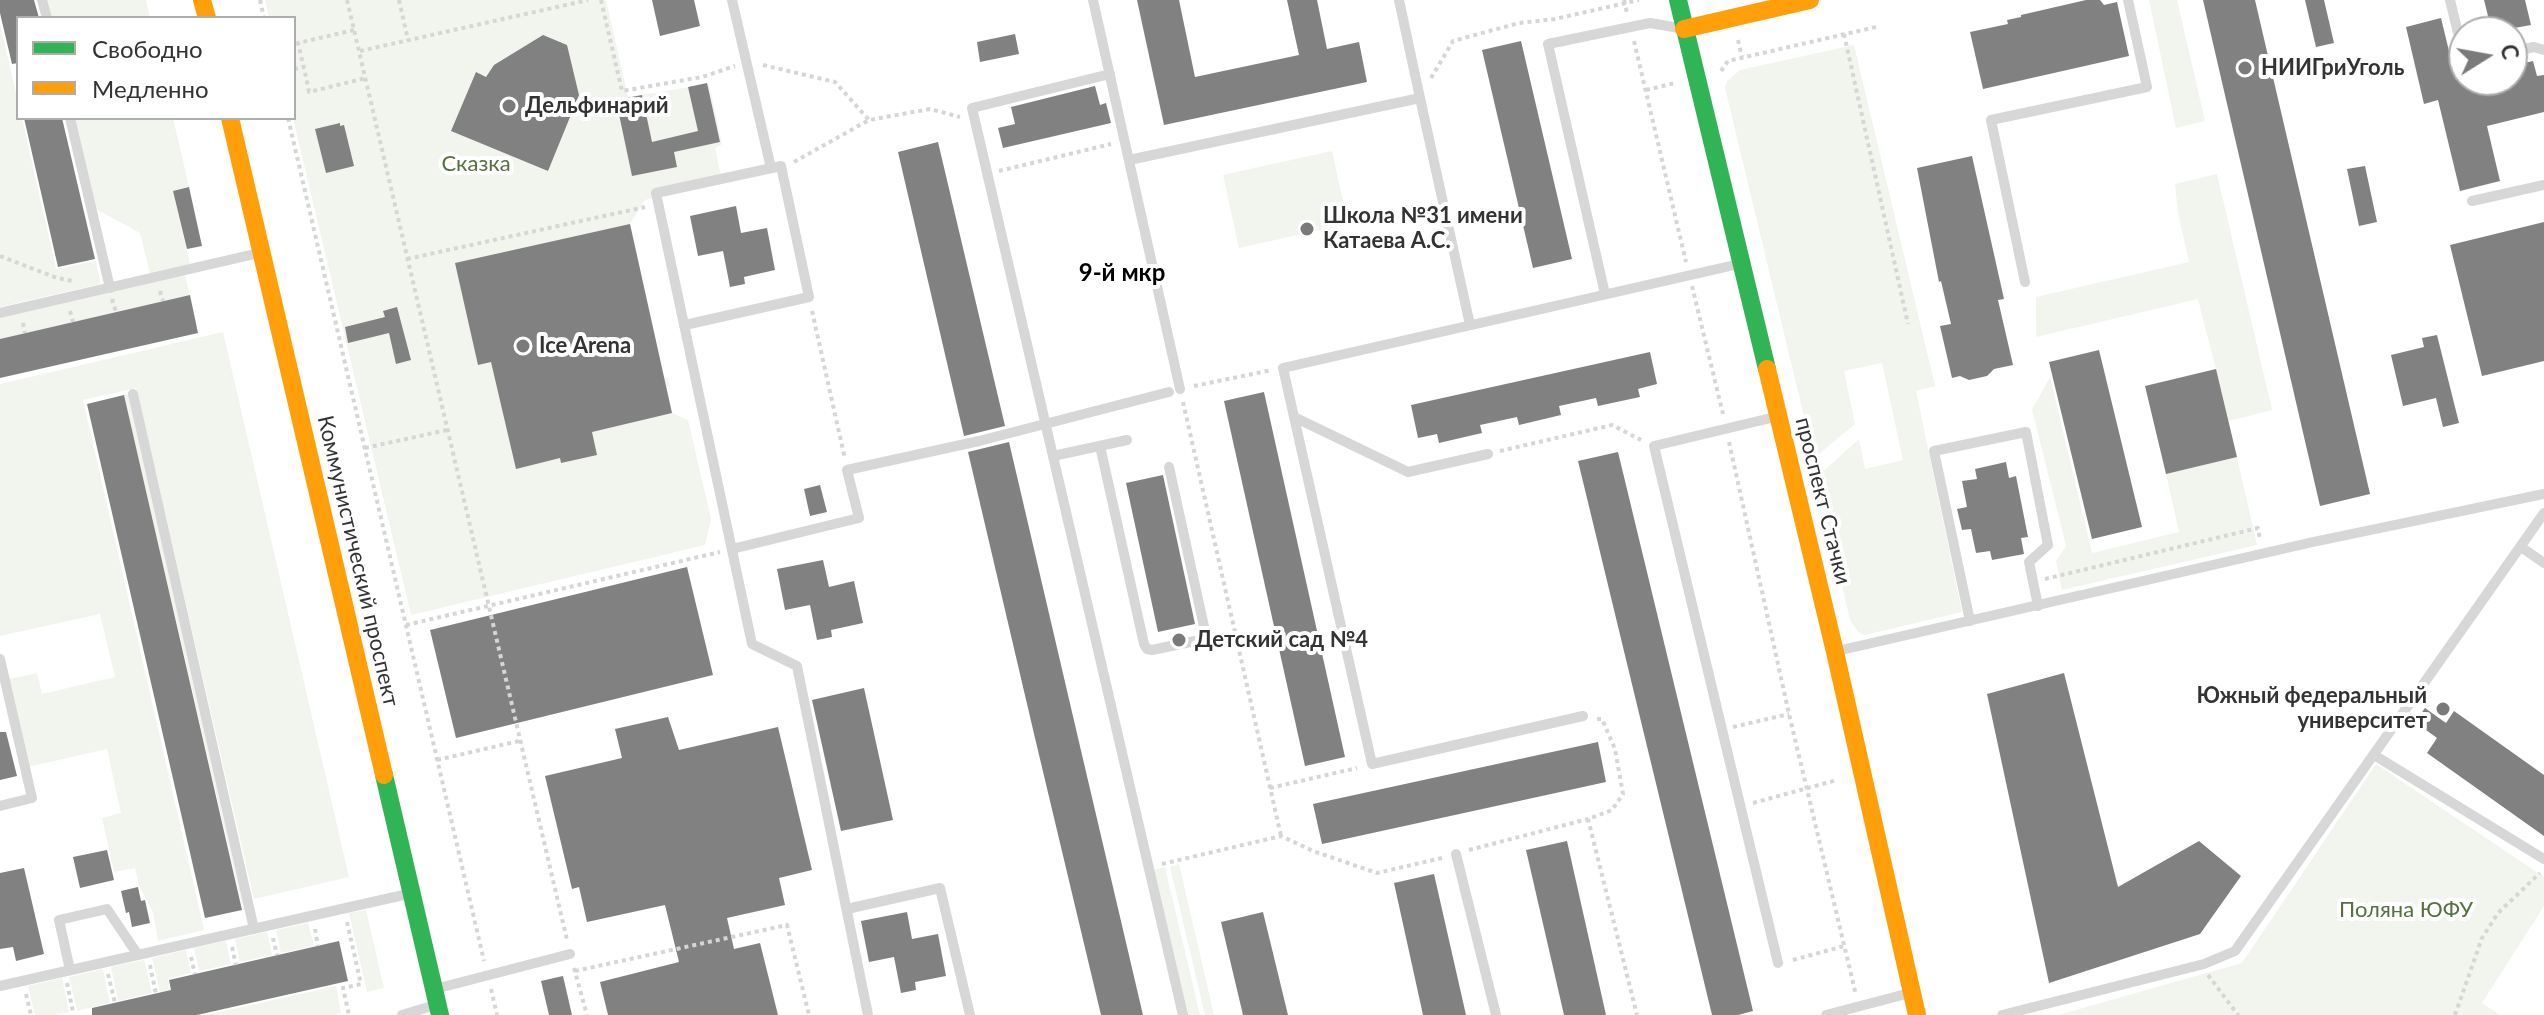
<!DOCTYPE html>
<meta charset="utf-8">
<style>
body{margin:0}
#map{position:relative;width:2544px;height:1015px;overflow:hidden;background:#fff;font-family:Lato,sans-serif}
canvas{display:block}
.legend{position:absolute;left:16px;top:16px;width:280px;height:104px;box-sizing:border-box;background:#fff;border:2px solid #adadad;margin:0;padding:10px 14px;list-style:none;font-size:24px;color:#333}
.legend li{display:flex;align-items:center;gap:16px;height:40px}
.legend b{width:40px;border:2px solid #adadad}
.north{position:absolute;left:2448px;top:16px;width:80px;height:80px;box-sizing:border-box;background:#fff;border:2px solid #adadad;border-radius:50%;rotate:79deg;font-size:22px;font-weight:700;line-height:32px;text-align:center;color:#333}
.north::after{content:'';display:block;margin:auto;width:28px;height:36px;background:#7a7a7a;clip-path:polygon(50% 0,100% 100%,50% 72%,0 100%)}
</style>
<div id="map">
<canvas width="2544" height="1015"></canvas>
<ul class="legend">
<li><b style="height:10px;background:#30b455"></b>Свободно</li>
<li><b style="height:10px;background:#ff9f0a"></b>Медленно</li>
</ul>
<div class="north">С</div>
</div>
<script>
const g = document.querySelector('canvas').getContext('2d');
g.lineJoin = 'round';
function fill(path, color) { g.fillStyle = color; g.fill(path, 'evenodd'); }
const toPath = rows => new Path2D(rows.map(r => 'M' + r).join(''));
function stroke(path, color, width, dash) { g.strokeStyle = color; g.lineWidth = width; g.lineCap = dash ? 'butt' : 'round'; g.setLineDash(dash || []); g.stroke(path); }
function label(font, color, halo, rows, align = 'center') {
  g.font = font + ' Lato,sans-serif'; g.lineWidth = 8; g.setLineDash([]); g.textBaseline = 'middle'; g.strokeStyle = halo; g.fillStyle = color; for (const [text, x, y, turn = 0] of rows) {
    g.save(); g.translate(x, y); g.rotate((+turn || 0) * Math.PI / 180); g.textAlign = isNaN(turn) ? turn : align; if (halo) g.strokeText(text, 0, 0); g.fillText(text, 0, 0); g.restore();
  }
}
const green = toPath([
 [47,0,146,0,150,18,51,18],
 [265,0,606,0,628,97,709,84,722,144,715,148,722,181,645,200,630,224,664,378,668,378,670,386,666,387,672,413,688,420,711,519,705,545,411,615,293,118,294,18,269,18],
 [2149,0,2177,0,2205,121,2176,128],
 [0,24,18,102,18,118,22,118,56,269,96,261,100,284,0,307],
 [1854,45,1935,386,1916,391,1962,612,1865,635,1858,632,1850,620,1817,477,1859,439,1865,469,1903,460,1882,363,1844,371,1855,424,1814,458,1725,88,1727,81,1740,70],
 [74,118,173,118,189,187,173,191,190,264,150,274,140,233,96,209],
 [1332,151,1348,224,1239,248,1223,175],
 [2217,174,2272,410,2229,421,2198,299,2036,337,2036,297,2189,262,2178,213,2175,184],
 [184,271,190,295,0,339,0,313],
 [223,332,349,877,254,899,136,388,83,400,204,930,158,941,153,912,139,886,135,868,114,872,102,818,121,813,107,749,28,767,9,679,37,673,42,694,115,677,100,614,0,636,0,384],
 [2050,377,2092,553,2179,532,2166,474,2237,457,2257,545,2062,590,2056,561,2066,546,2032,410],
 [130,394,247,909,243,910,124,395],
 [2376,764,2544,877,2544,906,2482,1003,2500,1015,2058,1015,2242,963],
 [1179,864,1214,1015,1205,1015,1170,867],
 [1165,867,1200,1015,1188,1015,1154,870],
 [366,910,384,988,367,992,349,913],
 [308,923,314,946,281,953,276,930],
 [267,932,272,955,240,962,235,939],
 [226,941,231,964,199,971,194,948],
 [186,950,191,973,168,979,170,990,160,992,152,958],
 [144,960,152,993,118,1001,111,967],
 [103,969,110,1003,77,1011,69,977],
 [62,978,69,1012,55,1015,35,1015,28,986],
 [336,986,341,1013,336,1015,206,1015]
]);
const building = toPath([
 [0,0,34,0,39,18,18,18,18,63,12,64,0,13],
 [652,0,694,0,700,26,660,36],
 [1137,0,1179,0,1195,77,1299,55,1287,0,1317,0,1327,49,1359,42,1367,82,1164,125],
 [2086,0,2100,0,2104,5,2117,2,2129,56,1983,89,1970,32,2008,24,2007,20,2021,17,2021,15],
 [2203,0,2255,0,2370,494,2320,506],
 [2305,0,2324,0,2334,43,2316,47],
 [2484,0,2525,0,2531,25,2492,32],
 [2441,18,2456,80,2464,78,2464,80,2512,80,2512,66,2533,61,2537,76,2544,75,2544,112,2487,126,2500,181,2460,191,2438,100,2424,104,2406,27],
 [1015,34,1019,54,980,62,977,42],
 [543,35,567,45,579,95,548,171,451,131,476,72,486,77,494,65],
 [1521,41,1572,259,1533,268,1482,50],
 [707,83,720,142,674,152,677,167,632,176,616,100,642,95,652,142,698,131,688,87],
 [1095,86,1100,105,1106,103,1111,123,1003,148,998,128,1015,124,1011,107],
 [24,118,62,118,95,259,58,267],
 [340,123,340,126,344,125,354,166,326,173,315,129],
 [938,142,1005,426,964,436,898,152],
 [1972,156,2004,299,1998,300,2013,365,1994,369,1987,376,1969,380,1960,376,1952,378,1940,326,1951,324,1941,281,1939,282,1917,168],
 [2365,166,2377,222,2359,226,2347,169],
 [189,187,202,246,187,249,173,191],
 [736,206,741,233,767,228,775,270,744,277,745,284,730,287,723,251,698,256,690,216],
 [2544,222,2544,361,2482,376,2450,245],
 [630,224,672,413,592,432,597,455,561,463,560,458,516,469,491,362,478,365,455,263],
 [190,295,198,333,0,378,0,339],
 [397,307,411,360,396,364,389,333,348,343,345,327,385,317,383,311],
 [2437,335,2459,423,2443,427,2436,398,2403,406,2391,355,2424,347,2422,338],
 [2099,350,2142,527,2092,539,2049,362],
 [1650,352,1657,384,1638,389,1640,397,1598,406,1596,398,1559,406,1561,415,1519,425,1517,417,1480,425,1482,433,1439,443,1437,434,1418,438,1411,405],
 [2216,369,2237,457,2166,474,2145,386],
 [1264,392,1345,757,1305,766,1224,401],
 [124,395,242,910,205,918,87,404],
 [1009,442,1079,742,1143,1015,1101,1015,1035,738,968,452],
 [1618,452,1753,1011,1738,1015,1712,1015,1578,461],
 [2006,462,2009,478,2016,476,2028,537,2021,538,2024,554,1992,560,1990,551,1976,553,1971,529,1962,530,1957,509,1967,507,1962,481,1977,479,1975,469],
 [1163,475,1195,624,1158,632,1126,483],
 [820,485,827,512,810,516,804,489],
 [823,560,829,587,854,581,863,623,831,630,832,637,817,640,810,605,785,610,777,569],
 [687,567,713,675,456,738,430,630],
 [2064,673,2118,887,2199,841,2241,876,2200,934,2049,983,1987,694],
 [864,688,893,820,841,831,812,700],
 [2425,708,2446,723,2454,711,2544,775,2544,836,2427,753,2437,738,2415,722],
 [668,717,679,750,778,727,812,870,779,878,785,905,727,918,734,949,760,943,778,1015,608,1015,600,982,679,962,665,905,587,922,579,887,572,889,545,776,622,758,615,729],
 [0,732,6,732,17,776,0,780],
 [1598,742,1606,782,1322,844,1313,804],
 [1567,841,1606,1015,1564,1015,1526,850],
 [107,850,114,880,80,888,73,857],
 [24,868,44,954,16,961,13,947,0,949,0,873],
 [1434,874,1466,1015,1423,1015,1394,883],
 [138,887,141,901,145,900,150,923,132,927,129,912,126,913,121,891],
 [907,912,912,939,938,934,946,976,915,982,916,990,901,993,894,957,869,962,861,921],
 [1263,912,1288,1015,1243,1015,1221,922],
 [339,941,348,981,197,1015,92,1015,92,1008,171,990,169,980],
 [563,976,572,1015,549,1015,541,981]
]);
const path = toPath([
 [260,0,264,18],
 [347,0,567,940],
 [399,0,408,40],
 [601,0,622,91,702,77,735,66],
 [1624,0,1627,13],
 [354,30,298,43,306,77,309,92,366,78],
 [1844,34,1908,324],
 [1738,40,1742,57],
 [1634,41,1686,262],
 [360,51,588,0],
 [763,65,835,82,869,120],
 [294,69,304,67],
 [1721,71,1728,61,1876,27],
 [1431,78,1453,41,1519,23,1555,19,1639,0],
 [1646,90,1675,83],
 [288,118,484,961],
 [794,162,869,120,930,109,960,117],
 [999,171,1111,144],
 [0,256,57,278,73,281],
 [407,259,645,207],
 [1692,286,1723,414],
 [160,291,163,301],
 [112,299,116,312],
 [70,311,73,322],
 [812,311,845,459],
 [23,323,25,333],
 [1194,386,1272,370],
 [1183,402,1281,836],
 [1729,442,1789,714,1856,995],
 [365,448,447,430],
 [1500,451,1612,425,1641,440],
 [2045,579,2258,528,2260,539],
 [406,625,720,552],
 [1597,719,1602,719,1615,749,1623,794,1612,810,1588,819,1637,1015],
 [1733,727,1789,714],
 [437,760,519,741],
 [1270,788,1357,768],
 [1753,803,1837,780],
 [1469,850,1588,819],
 [1162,864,1281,836,1313,851,1377,873,1442,858],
 [347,922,361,984,343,988,349,1015],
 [315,929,318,946],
 [273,938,277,955],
 [232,947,236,965],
 [191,957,195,974],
 [1793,960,1844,946],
 [150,965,156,994],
 [574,968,587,1015],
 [575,971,787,925,809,1015],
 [108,974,115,1003],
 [2208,975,2238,1015],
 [67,983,73,1012],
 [491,989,497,1015],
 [26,994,31,1015],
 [2455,1015,2482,938,2498,913,2540,873]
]);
const lane = toPath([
 [42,0,47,18],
 [732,0,771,168],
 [1093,0,1180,389],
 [1399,0,1420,98],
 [2450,0,2460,41,2464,45],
 [2512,52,2534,47,2544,50],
 [1110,74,972,108,1183,1015],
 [70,118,110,288],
 [1129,160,1420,98,1470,325],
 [2472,201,2544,185],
 [2025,282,1991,120,2147,87,2128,0],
 [1605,294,1548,44,1650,23,1679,28],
 [0,313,259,253],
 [685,325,809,297,781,166,656,193,752,644,797,666,868,1015],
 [133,394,254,929],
 [1294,417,1408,472,1488,454],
 [1775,417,1654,446,1778,963],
 [1100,446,1144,644,1147,649,1152,650,1200,640,1205,637,1205,631,1169,467],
 [1053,456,1127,440],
 [2521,547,2544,563],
 [732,549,859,518,847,470,979,441,1169,392],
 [1970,621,1934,451,2026,432,2048,545,2029,562,2038,606],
 [1837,651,2313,542,2544,494],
 [0,659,32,798,0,806],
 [1583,716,1372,764,1283,368,1739,264],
 [2374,755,2544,859],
 [1456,854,1496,1015],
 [847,909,940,888,970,1015],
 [70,970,59,920,107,909,138,955],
 [0,986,408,894],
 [435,989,570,954],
 [402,1015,435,1005],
 [1826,1015,1906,994],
 [2002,1015,2204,964,2235,951,2544,513]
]);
const fast = toPath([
 [1678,0,1767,369],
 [384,775,440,1015]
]);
const slow = toPath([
 [202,0,207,18],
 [1684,29,1810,0],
 [230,118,384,775],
 [1767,369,1835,652,1917,1015]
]);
const markers = [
 [2245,68,8,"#7a7a7a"],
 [509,106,8,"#7a7a7a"],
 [1307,229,8,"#7a7a7a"],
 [523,346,8,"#7a7a7a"],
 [1179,640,8,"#7a7a7a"],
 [2443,709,8,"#7a7a7a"]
];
const poiNames = [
 ["НИИГриУголь",2261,68],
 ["Дельфинарий",525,106],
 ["Школа №31 имени",1323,216],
 ["Катаева А.С.",1323,241],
 ["Ice Arena",539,346],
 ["Детский сад №4",1195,640],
 ["Южный федеральный",2427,696,"right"],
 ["университет",2427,721,"right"]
];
const parkNames = [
 ["Сказка",476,164],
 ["Поляна ЮФУ",2406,910]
];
const streetNames = [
 ["проспект Стачки",1823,501,76],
 ["Коммунистический проспект",358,561,77]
];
const neighbourhoodNames = [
 ["9-й мкр",1122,273]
];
fill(green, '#f1f5ed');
fill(building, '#818181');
stroke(path, '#d6d6d6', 4, [4, 4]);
stroke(lane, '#d7d7d7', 10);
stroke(fast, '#30b455', 18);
stroke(slow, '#ff9f0a', 18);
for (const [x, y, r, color] of markers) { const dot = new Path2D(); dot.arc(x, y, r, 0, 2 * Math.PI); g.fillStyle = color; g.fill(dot); stroke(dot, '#fff', 3); }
label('bold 22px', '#333', '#fff', poiNames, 'left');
label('22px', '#56703f', '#fff', parkNames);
label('22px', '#333', '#fff', streetNames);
label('bold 24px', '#000', '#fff', neighbourhoodNames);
</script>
